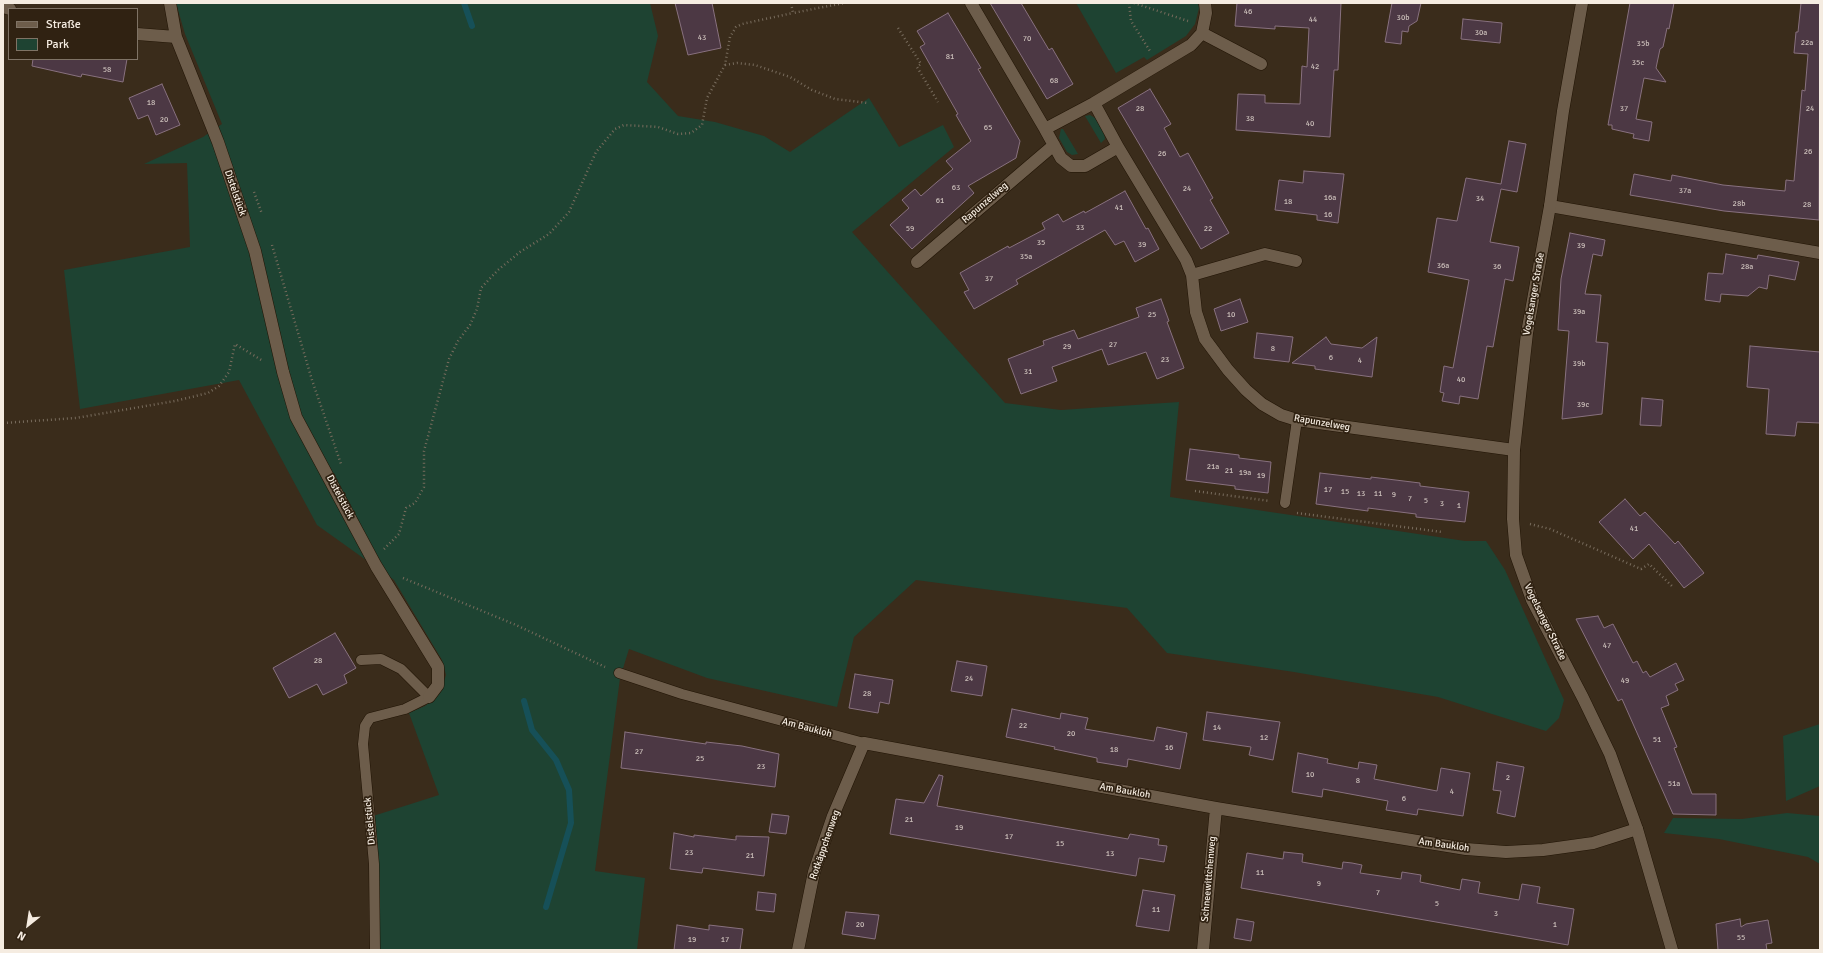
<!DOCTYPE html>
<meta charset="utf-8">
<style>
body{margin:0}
#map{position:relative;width:1823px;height:953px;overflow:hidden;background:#3a2c1b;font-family:Signika,sans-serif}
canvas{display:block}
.frame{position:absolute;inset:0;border:4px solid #f5ece1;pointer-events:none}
.legend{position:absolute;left:8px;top:8px;width:130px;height:52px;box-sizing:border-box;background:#302212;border:1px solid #7f7365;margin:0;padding:5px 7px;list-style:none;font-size:12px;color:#f5ece1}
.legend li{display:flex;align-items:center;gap:8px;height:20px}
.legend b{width:20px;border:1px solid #7f7365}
.north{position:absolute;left:8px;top:905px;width:40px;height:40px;-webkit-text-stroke:3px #302212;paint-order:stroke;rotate:210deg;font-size:11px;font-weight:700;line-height:16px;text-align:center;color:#f5ece1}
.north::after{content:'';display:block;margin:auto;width:14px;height:18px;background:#f5ece1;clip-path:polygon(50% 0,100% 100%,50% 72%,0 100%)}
</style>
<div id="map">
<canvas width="1823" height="953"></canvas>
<div class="frame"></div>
<ul class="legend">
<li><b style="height:5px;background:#6d5d4b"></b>Straße</li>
<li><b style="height:11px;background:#1e4332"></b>Park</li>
</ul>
<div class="north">N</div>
</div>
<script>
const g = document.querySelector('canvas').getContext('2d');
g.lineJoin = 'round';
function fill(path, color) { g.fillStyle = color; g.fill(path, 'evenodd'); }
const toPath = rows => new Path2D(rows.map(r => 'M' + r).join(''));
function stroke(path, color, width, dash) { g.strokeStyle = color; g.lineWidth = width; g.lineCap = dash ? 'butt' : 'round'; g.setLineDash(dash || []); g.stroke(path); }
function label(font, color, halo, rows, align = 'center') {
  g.font = font + ' Signika,sans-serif'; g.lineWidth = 3.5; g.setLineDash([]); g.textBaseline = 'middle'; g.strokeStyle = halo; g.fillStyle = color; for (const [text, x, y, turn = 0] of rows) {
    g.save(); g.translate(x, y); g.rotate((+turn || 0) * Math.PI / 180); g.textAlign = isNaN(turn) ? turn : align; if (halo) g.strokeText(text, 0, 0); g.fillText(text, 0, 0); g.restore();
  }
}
const green = toPath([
 [176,3,650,3,658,36,647,82,678,116,715,122,764,136,790,152,869,98,899,147,943,125,954,147,852,232,1005,403,1061,410,1179,402,1170,497,1465,541,1486,541,1505,570,1564,700,1559,718,1546,731,1438,697,1294,672,1167,653,1127,608,916,580,854,637,837,707,707,678,629,649,620,678,595,871,645,878,637,950,375,950,370,817,439,795,409,713,425,706,435,698,441,689,446,675,442,660,394,580,317,525,239,380,80,409,64,270,190,247,187,163,144,164,203,137,222,124,185,34],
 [1076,3,1198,3,1199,8,1195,24,1186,36,1147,60,1144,57,1116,73],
 [1090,115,1095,118,1104,133,1105,139,1101,143,1085,116],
 [1061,129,1063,129,1078,154,1072,155,1067,152,1059,138],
 [1820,724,1820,786,1786,801,1783,736],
 [1787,813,1820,816,1820,864,1808,857,1719,839,1664,833,1673,818,1742,819]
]);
const stream = toPath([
 [464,3,472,26],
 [524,701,532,730,556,760,569,790,571,823,546,907]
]);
const building = toPath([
 [675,3,712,3,721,48,688,55,675,3],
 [990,3,1021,3,1049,50,1052,48,1073,84,1047,99,990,3],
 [1237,3,1341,3,1338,70,1334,70,1330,137,1236,130,1238,94,1265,95,1265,103,1300,104,1302,66,1307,67,1309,28,1275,26,1275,29,1235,26,1237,3],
 [1392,3,1421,3,1417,21,1409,26,1408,32,1402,31,1401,44,1385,42,1392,3],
 [1630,3,1674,3,1669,29,1667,28,1663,47,1660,49,1656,68,1666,82,1644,78,1636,119,1652,122,1649,141,1633,138,1634,134,1612,129,1612,125,1608,125,1630,3],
 [1801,3,1820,3,1819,220,1724,211,1630,195,1634,174,1671,181,1672,175,1723,185,1785,191,1786,180,1794,181,1802,90,1805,91,1808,54,1794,53,1796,32,1798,32,1801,3],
 [948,13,981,68,978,69,1020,141,1016,158,968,186,974,193,912,249,890,225,909,208,902,200,915,189,921,196,937,182,953,169,946,161,971,141,956,115,958,114,920,47,925,44,917,31,948,13],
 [1463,19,1502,23,1500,43,1461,39,1463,19],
 [33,59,127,59,123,82,82,74,81,77,32,66,33,59],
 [162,84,180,125,156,135,148,115,138,119,129,98,162,84],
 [1150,89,1171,124,1164,128,1180,157,1188,153,1213,198,1210,200,1229,233,1201,249,1118,108,1150,89],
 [1509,141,1526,144,1517,192,1501,189,1490,242,1519,247,1513,281,1505,279,1493,347,1487,346,1478,399,1460,396,1459,404,1442,401,1444,393,1440,392,1444,366,1453,368,1469,280,1428,272,1437,218,1457,221,1466,178,1501,184,1509,141],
 [1304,171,1344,174,1338,223,1317,220,1317,215,1275,210,1279,180,1303,183,1304,171],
 [1125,191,1146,229,1148,228,1159,249,1135,262,1124,241,1115,245,1105,230,1016,280,1018,284,974,309,964,292,969,290,960,273,1008,246,1009,248,1045,229,1042,223,1058,214,1063,222,1084,211,1085,213,1125,191],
 [1570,233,1605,240,1602,256,1593,254,1585,294,1601,295,1596,342,1608,343,1602,414,1562,419,1569,331,1558,330,1561,279,1570,233],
 [1726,254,1757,259,1758,255,1799,262,1795,280,1769,275,1767,289,1759,287,1748,296,1721,294,1720,302,1705,300,1708,273,1723,274,1726,254],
 [1161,299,1169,321,1167,322,1184,368,1157,379,1146,352,1108,365,1102,349,1052,367,1057,381,1021,394,1008,359,1044,345,1043,341,1074,330,1078,339,1139,317,1136,308,1161,299],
 [1240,299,1248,322,1221,331,1214,309,1240,299],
 [1257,333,1293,337,1289,362,1254,358,1257,333],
 [1326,337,1331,344,1362,348,1377,337,1372,377,1315,369,1315,366,1292,363,1326,337],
 [1750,346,1820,352,1820,423,1797,422,1795,436,1766,434,1769,389,1747,387,1750,346],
 [1642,398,1663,400,1661,426,1640,425,1642,398],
 [1190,449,1239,455,1239,458,1271,462,1268,493,1235,489,1235,486,1186,480,1190,449],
 [1320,473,1371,479,1371,477,1420,483,1420,486,1469,492,1465,522,1416,517,1416,514,1368,508,1368,511,1316,504,1320,473],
 [1625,499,1640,516,1645,512,1675,544,1678,541,1704,573,1684,588,1649,544,1633,559,1599,522,1625,499],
 [1598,616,1604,628,1613,624,1633,663,1637,661,1643,673,1646,671,1650,677,1676,663,1684,680,1675,684,1678,690,1666,696,1669,705,1661,708,1677,747,1674,748,1692,794,1716,794,1716,815,1673,814,1622,699,1618,701,1576,619,1598,616],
 [335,633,356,668,344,675,347,683,323,695,317,684,289,698,273,668,335,633],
 [957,661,987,666,982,696,951,691,957,661],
 [855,674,893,680,889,704,880,702,878,713,849,708,855,674],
 [1012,709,1060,719,1061,713,1088,718,1085,729,1154,741,1157,727,1187,733,1180,769,1128,759,1127,767,1097,762,1097,758,1054,749,1055,747,1006,737,1012,709],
 [1207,712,1280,722,1273,760,1249,755,1251,747,1203,740,1207,712],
 [625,732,706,744,706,742,742,746,779,754,775,787,621,768,625,732],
 [1298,753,1328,759,1327,763,1358,769,1359,762,1377,765,1374,779,1437,791,1441,768,1470,773,1463,816,1418,809,1417,815,1386,810,1388,801,1323,789,1322,797,1292,792,1298,753],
 [1497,762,1524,767,1515,817,1497,813,1501,791,1493,790,1497,762],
 [939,775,943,776,937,806,1128,839,1130,834,1159,839,1158,845,1167,846,1164,862,1139,858,1136,876,890,834,896,799,924,803,939,775],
 [772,814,789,816,786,834,769,832,772,814],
 [674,833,694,837,694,835,736,840,736,836,769,837,764,876,703,868,702,873,670,869,674,833],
 [1284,852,1303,854,1302,862,1342,869,1343,862,1352,863,1362,865,1360,873,1401,879,1402,872,1421,875,1420,882,1460,890,1462,879,1480,882,1478,893,1519,900,1522,884,1540,887,1537,903,1574,909,1568,945,1241,888,1247,853,1283,859,1284,852],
 [1143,890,1175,895,1169,931,1136,926,1143,890],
 [758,892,776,894,774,912,756,910,758,892],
 [846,912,879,915,875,939,842,934,846,912],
 [1237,919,1254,922,1251,941,1234,938,1237,919],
 [1740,919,1741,927,1746,924,1768,920,1772,943,1766,944,1767,950,1718,950,1716,924,1740,919],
 [677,925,709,930,709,925,743,929,740,950,674,950,677,925]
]);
const path = toPath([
 [791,3,793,13,844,3],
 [1129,3,1131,21,1150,51],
 [1134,3,1188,21],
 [898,28,921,64,917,67,938,102],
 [725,65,737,63,755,65,790,77,812,90,835,99,868,103],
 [254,192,262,214],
 [272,245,312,380,341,464],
 [3,423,76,418,175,401,208,393,219,386,229,372,235,344,263,361],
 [1195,491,1270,501],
 [1297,513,1442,532],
 [1530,524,1550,529,1641,569,1649,564,1672,586],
 [384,549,399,534,406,508,415,503,424,487,424,451,449,359,458,341,470,325,477,309,481,288,498,270,520,252,549,234,569,212,596,152,615,129,624,125,658,127,678,134,691,133,702,125,707,98,725,65,730,37,736,27,742,24,793,13],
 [403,578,516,625,605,667]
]);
const lane = toPath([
 [1285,503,1297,420],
 [361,660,381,659,401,669,429,697,405,709,370,718,365,726,363,744,374,864,375,950],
 [619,673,682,694,864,743]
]);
const street = toPath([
 [170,3,176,37,218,142,255,251,283,372,296,417,376,566,438,667,438,685,429,697],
 [971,3,1045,129],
 [3,7,10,9],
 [1202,33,1261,64],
 [137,34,176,37],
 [1094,103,1191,45,1202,33,1206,13,1205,3],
 [1118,147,1085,166,1071,166,1061,158,1045,129,1094,103,1118,147,1186,260,1192,275,1196,312,1205,339,1228,370,1246,390,1262,404,1281,415,1297,420,1514,450],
 [1550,206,1820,253],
 [917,262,1054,145],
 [1192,275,1265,254,1296,261],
 [798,950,814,872,833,816,864,743,1216,808,1466,849,1506,852,1543,850,1593,843,1637,829],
 [1203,950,1216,808]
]);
const secondary = toPath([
 [1582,3,1563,111,1550,206,1527,333,1514,450,1513,519,1516,555,1532,600,1583,698,1610,754,1637,829,1672,950]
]);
const numberNames = [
 ["46",1248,12],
 ["30b",1403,18],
 ["44",1313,20],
 ["30a",1481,33],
 ["43",702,38],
 ["70",1027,39],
 ["22a",1807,43],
 ["35b",1643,44],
 ["81",950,57],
 ["35c",1638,63],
 ["42",1315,67],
 ["58",107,70],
 ["68",1054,81],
 ["18",151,103],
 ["28",1140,109],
 ["37",1624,109],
 ["24",1810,109],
 ["38",1250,119],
 ["20",164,120],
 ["40",1310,124],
 ["65",988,128],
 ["26",1808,152],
 ["26",1162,154],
 ["63",956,188],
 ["24",1187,189],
 ["37a",1685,191],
 ["16a",1330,198],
 ["34",1480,199],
 ["61",940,201],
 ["18",1288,202],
 ["28b",1739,204],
 ["28",1807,205],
 ["41",1119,208],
 ["16",1328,215],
 ["33",1080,228],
 ["59",910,229],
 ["22",1208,229],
 ["35",1041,243],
 ["39",1142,245],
 ["39",1581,246],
 ["35a",1026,257],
 ["36a",1443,266],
 ["36",1497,267],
 ["28a",1747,267],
 ["37",989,279],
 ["39a",1579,312],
 ["25",1152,315],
 ["10",1231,315],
 ["27",1113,345],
 ["29",1067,347],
 ["8",1273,349],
 ["6",1331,358],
 ["23",1165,360],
 ["4",1360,361],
 ["39b",1579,364],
 ["31",1028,372],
 ["40",1461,380],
 ["39c",1583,405],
 ["21a",1213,467],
 ["21",1229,471],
 ["19a",1245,473],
 ["19",1261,476],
 ["17",1328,490],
 ["15",1345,492],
 ["13",1361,494],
 ["11",1378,494],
 ["9",1394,495],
 ["7",1410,499],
 ["5",1426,501],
 ["3",1442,504],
 ["1",1459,506],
 ["41",1634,529],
 ["47",1607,646],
 ["28",318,661],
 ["24",969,679],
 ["49",1625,681],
 ["28",867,694],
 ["22",1023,726],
 ["14",1217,728],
 ["20",1071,734],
 ["12",1264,738],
 ["51",1657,740],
 ["16",1169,748],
 ["18",1114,750],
 ["27",639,752],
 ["25",700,759],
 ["23",761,767],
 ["10",1310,775],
 ["2",1508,778],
 ["8",1358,781],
 ["51a",1674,784],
 ["4",1452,792],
 ["6",1404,799],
 ["21",909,820],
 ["19",959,828],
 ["17",1009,837],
 ["15",1060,844],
 ["23",689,853],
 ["13",1110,854],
 ["21",750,856],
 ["11",1260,873],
 ["9",1319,884],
 ["7",1378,893],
 ["5",1437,904],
 ["11",1156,910],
 ["3",1496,914],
 ["20",860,925],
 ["1",1555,925],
 ["55",1741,938],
 ["19",692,940],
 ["17",725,940]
];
const streetNames = [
 ["Distelstück",235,193,71],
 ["Rapunzelweg",985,203,-41],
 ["Vogelsanger Straße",1534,294,-80],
 ["Rapunzelweg",1322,423,10],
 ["Distelstück",340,497,62],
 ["Vogelsanger Straße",1545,622,64],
 ["Am Baukloh",807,728,15],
 ["Am Baukloh",1125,791,10],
 ["Distelstück",370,821,-95],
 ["Rotkäppchenweg",825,845,-71],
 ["Am Baukloh",1444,845,8],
 ["Schneewittchenweg",1209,879,-85]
];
fill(green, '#1e4332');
stroke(stream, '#165058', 6);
fill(building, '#4c3844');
stroke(building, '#88717f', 1);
stroke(lane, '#211405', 11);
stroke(street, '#211405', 13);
stroke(secondary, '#211405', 13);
stroke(path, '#786c5d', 2.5, [1, 3]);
stroke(lane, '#6d5d4b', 10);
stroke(street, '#6d5d4b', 12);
stroke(secondary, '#6d5d4b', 12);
label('8px', '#cbbfba', null, numberNames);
label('10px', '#f5ece1', '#302212', streetNames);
</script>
